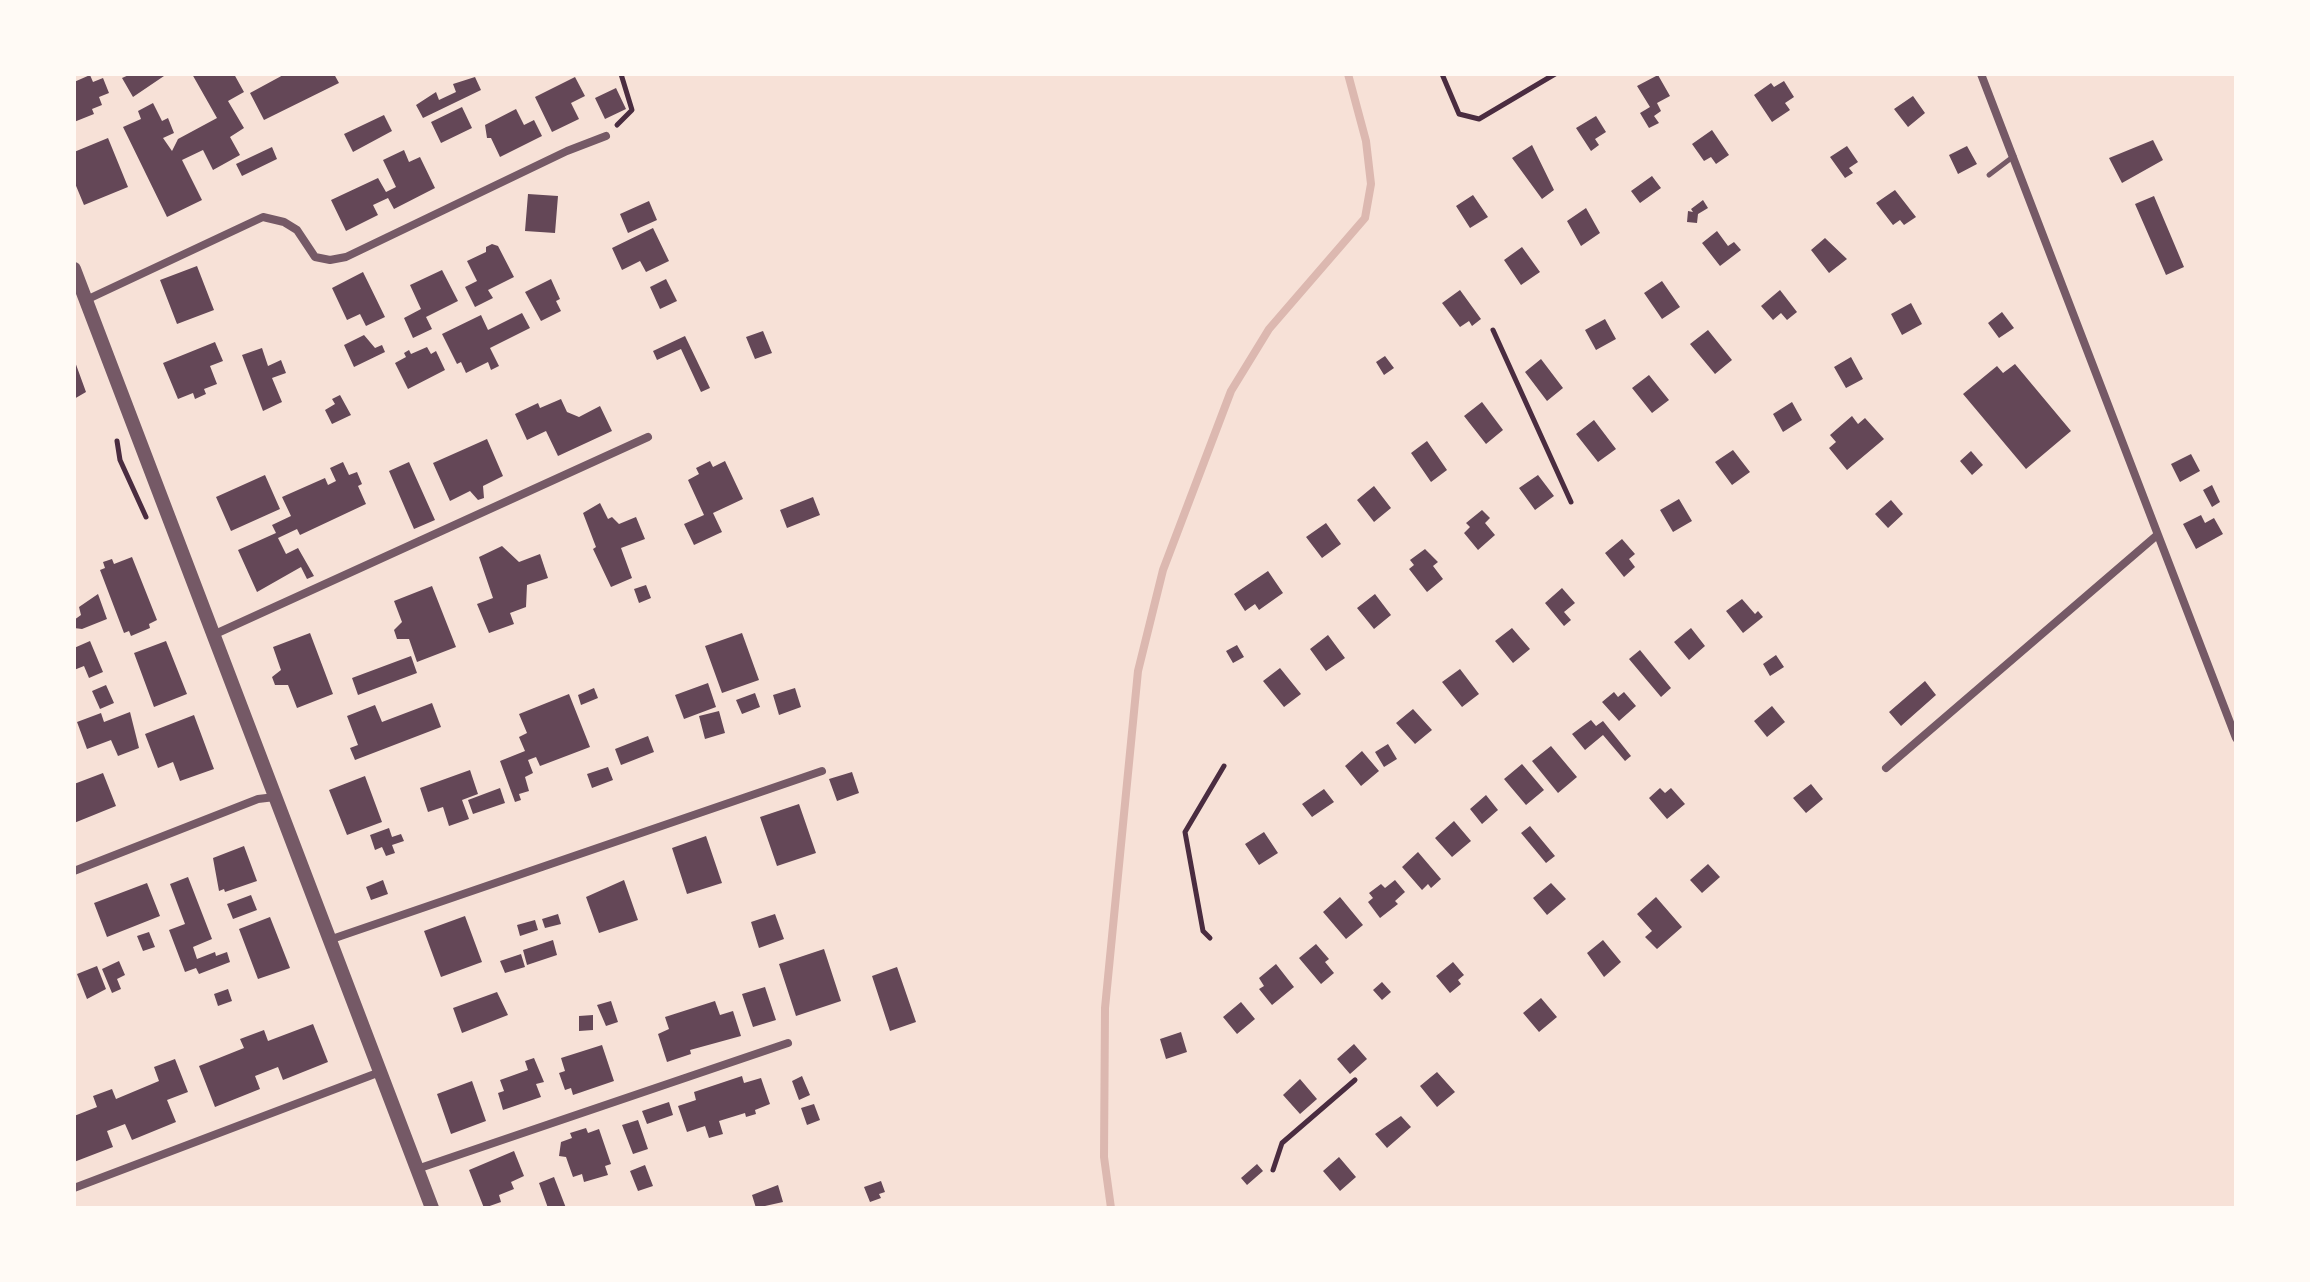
<!DOCTYPE html>
<style>
body{margin:0}
#map{position:relative;width:2310px;height:1282px;overflow:hidden;background:#f7e1d7;font-family:Helvetica,sans-serif}
canvas{display:block}
.frame{position:absolute;inset:0;border:76px solid #fffaf5;pointer-events:none}
</style>
<div id="map">
<canvas width="2310" height="1282"></canvas>
<div class="frame"></div>
</div>
<script>
const g = document.querySelector('canvas').getContext('2d');
g.lineJoin = 'round';
const toPath = rows => new Path2D(rows.map(r => 'M' + r).join(''));
function stroke(path, color, width, dash) { g.strokeStyle = color; g.lineWidth = width; g.lineCap = dash ? 'butt' : 'round'; g.setLineDash(dash || []); g.stroke(path); }
function fill(path, color) { g.fillStyle = color; g.fill(path, 'evenodd'); }
const stream = toPath([
 [1111,1208,1104,1157,1105,1008,1138,671,1163,570,1231,391,1269,329,1365,218,1371,184,1366,141,1348,74]
]);
const building = toPath([
 [131,74,163,74,164,76,133,97,122,78],
 [192,74,234,74,244,92,228,101,244,128,230,137,240,155,213,170,203,150,182,160,202,200,167,217,123,127,141,119,138,111,153,103,162,121,168,118,174,133,163,138,172,151,178,139,217,118],
 [285,74,334,74,339,83,264,120,250,93],
 [90,75,93,82,103,78,109,93,99,97,102,105,92,109,94,114,74,122,74,82],
 [1658,75,1670,96,1657,103,1661,111,1654,116,1659,123,1649,128,1640,113,1650,107,1637,86],
 [475,77,481,90,423,118,416,105,436,92,439,100,456,92,453,84],
 [575,77,585,96,571,103,579,119,552,132,535,97],
 [1784,81,1794,97,1785,103,1790,110,1772,122,1754,95,1771,83,1774,87],
 [616,88,626,109,605,119,595,98],
 [1913,96,1925,113,1908,127,1894,109],
 [462,107,472,128,441,143,431,122],
 [516,109,524,125,534,120,542,136,500,157,491,138,487,138,485,125],
 [384,115,392,131,353,152,344,134],
 [1596,116,1606,132,1595,139,1599,145,1591,151,1576,128],
 [1712,130,1729,155,1716,164,1711,157,1704,161,1692,144],
 [108,138,128,187,84,205,74,181,74,152],
 [2153,140,2163,160,2122,183,2109,158],
 [1532,145,1554,190,1542,199,1512,158],
 [1847,146,1858,162,1849,168,1853,173,1845,178,1830,157],
 [1967,146,1977,164,1958,174,1949,155],
 [272,147,277,159,242,176,236,164],
 [404,150,409,162,420,157,435,188,394,209,388,198,373,205,378,215,346,231,331,200,378,178,386,192,396,187,383,160],
 [1652,176,1661,188,1640,203,1631,191],
 [1895,190,1916,217,1904,225,1900,220,1893,225,1876,203],
 [528,194,558,196,555,233,525,231],
 [1473,195,1488,217,1470,228,1456,206],
 [2154,196,2184,267,2166,275,2135,204],
 [1703,200,1708,208,1698,214,1697,223,1687,222,1688,211,1693,212,1691,209],
 [649,201,657,220,628,233,620,214],
 [1586,208,1600,233,1581,246,1567,221],
 [653,228,669,261,646,272,640,261,622,270,612,248],
 [1717,231,1728,246,1734,242,1741,250,1720,266,1702,243],
 [1825,238,1847,259,1829,273,1811,250],
 [492,244,498,246,514,277,488,290,493,298,475,307,465,287,477,281,467,261,486,252,486,247],
 [1522,247,1540,272,1521,285,1504,260],
 [197,266,214,310,177,324,160,280],
 [442,270,458,301,426,317,432,329,413,338,404,318,421,309,410,285],
 [363,272,385,317,366,326,360,314,347,320,332,288],
 [551,279,560,299,556,301,561,311,541,321,525,292],
 [666,279,677,301,660,309,650,287],
 [1662,281,1680,307,1662,319,1644,293],
 [1460,290,1481,319,1472,326,1469,321,1460,327,1442,303],
 [1780,290,1797,312,1787,320,1781,313,1773,320,1761,306],
 [1911,303,1922,324,1902,335,1891,314],
 [2002,312,2014,328,1999,338,1988,323],
 [522,313,530,328,490,348,499,366,491,370,488,362,466,373,461,362,457,364,442,334,481,315,488,330],
 [1605,319,1616,339,1596,350,1585,330],
 [1708,330,1732,360,1715,374,1690,344],
 [763,331,772,353,755,359,746,337],
 [364,335,375,348,382,345,385,352,354,367,344,345],
 [685,336,710,388,701,392,681,349,657,360,653,351],
 [215,342,223,361,210,366,217,384,204,389,206,394,195,399,193,393,178,399,163,363],
 [427,347,431,354,436,351,445,370,408,389,395,363,406,357,404,353,409,350,411,354],
 [262,348,268,366,281,360,286,373,272,378,282,402,263,411,242,355],
 [1385,356,1394,368,1384,375,1376,362],
 [1851,357,1863,379,1846,388,1834,367],
 [74,359,86,392,74,399],
 [1541,359,1563,388,1547,401,1525,372],
 [2015,364,2071,431,2026,469,1963,394,1997,366,2003,373],
 [1649,375,1669,400,1652,413,1632,388],
 [340,395,351,415,332,424,325,410,335,404,332,399],
 [561,399,567,412,579,417,600,406,612,431,558,456,546,431,527,440,515,414,538,403,540,408],
 [1482,402,1503,430,1486,444,1464,416],
 [1792,402,1802,420,1783,432,1773,414],
 [1852,416,1858,424,1865,418,1884,439,1847,470,1829,448,1836,442,1830,435],
 [1594,420,1616,449,1598,462,1576,434],
 [487,439,503,476,483,486,484,498,478,500,470,491,450,501,433,463],
 [1427,441,1447,470,1431,482,1411,453],
 [1733,450,1750,472,1732,485,1715,462],
 [1971,451,1983,465,1972,475,1960,461],
 [2191,454,2200,471,2180,482,2171,464],
 [710,461,713,467,725,461,743,499,713,513,722,532,694,545,684,524,704,515,688,480,699,474,696,468],
 [343,462,349,475,357,472,362,484,358,486,366,504,300,535,297,529,278,538,286,554,298,548,314,576,307,579,301,567,257,592,238,550,276,533,272,525,291,516,282,497,325,478,328,485,336,481,330,468],
 [409,462,435,520,414,529,389,471],
 [265,475,280,509,231,531,216,497],
 [1538,475,1554,496,1535,510,1519,488],
 [2212,485,2220,502,2212,507,2203,490],
 [1374,486,1391,508,1374,522,1357,500],
 [813,497,820,515,787,528,780,510],
 [1679,499,1692,521,1673,532,1660,510],
 [1891,500,1903,514,1888,528,1875,514],
 [600,503,608,519,612,517,619,524,636,517,645,539,621,548,632,578,611,587,593,549,596,547,583,513],
 [1482,510,1490,518,1485,523,1495,535,1478,550,1464,533,1470,527,1466,523],
 [2201,515,2205,523,2214,518,2223,534,2196,549,2183,524],
 [1326,523,1341,544,1322,558,1306,537],
 [1622,539,1635,554,1629,559,1635,567,1624,577,1605,553],
 [502,546,519,562,540,554,548,578,527,585,526,607,510,613,514,624,489,633,477,604,493,598,479,557],
 [1425,549,1438,562,1433,566,1443,579,1427,592,1409,569,1414,565,1410,560],
 [132,557,157,620,149,624,150,628,131,636,129,631,124,633,100,570,105,568,103,562,112,559,114,564],
 [1268,571,1283,593,1259,610,1255,604,1245,611,1234,594],
 [646,585,651,598,639,603,634,589],
 [432,586,456,647,417,662,409,639,397,639,394,630,402,622,394,601],
 [1562,588,1575,603,1564,612,1571,620,1564,626,1545,603],
 [98,594,107,619,82,629,74,628,74,620,81,615,79,607],
 [1375,594,1391,615,1374,629,1357,608],
 [1742,599,1755,614,1758,611,1763,617,1743,633,1726,611],
 [1512,628,1530,649,1513,663,1495,641],
 [1691,628,1705,646,1689,660,1674,642],
 [310,633,333,694,297,708,288,685,275,685,272,677,281,670,273,647],
 [742,633,759,680,722,693,705,646],
 [1328,635,1345,658,1326,671,1310,649],
 [90,641,103,672,89,678,84,666,74,670,74,648],
 [166,641,187,694,154,707,134,653],
 [1237,645,1244,657,1233,663,1226,651],
 [1640,650,1671,688,1661,697,1629,659],
 [1776,655,1784,667,1770,676,1763,664],
 [411,656,417,673,358,695,352,678],
 [1280,668,1301,694,1284,707,1263,681],
 [1460,669,1479,694,1462,707,1442,682],
 [1925,681,1936,695,1901,726,1889,712],
 [708,683,716,707,684,719,675,695],
 [106,685,114,703,100,709,92,691],
 [594,688,598,698,581,705,578,695],
 [795,688,801,707,779,715,773,695],
 [1614,692,1618,697,1624,692,1636,706,1619,721,1602,702],
 [755,693,760,707,742,714,736,700],
 [569,694,590,747,540,766,536,757,528,760,533,773,525,777,529,791,519,794,521,800,515,802,500,761,525,751,519,737,527,733,519,714],
 [432,703,441,727,355,760,350,748,358,745,347,716,375,705,382,722],
 [1772,706,1785,722,1767,737,1754,721],
 [1413,709,1432,730,1415,744,1396,723],
 [719,711,725,733,705,739,699,716],
 [130,712,139,748,118,756,111,740,87,749,77,722,101,713,104,722],
 [194,715,214,769,180,781,173,762,158,768,145,734],
 [1591,720,1596,726,1603,721,1631,756,1625,761,1603,735,1585,750,1572,734],
 [648,736,654,752,621,765,615,749],
 [1388,744,1397,759,1384,767,1375,752],
 [1551,746,1577,777,1558,793,1532,761],
 [1362,751,1379,771,1361,786,1345,766],
 [1522,764,1544,790,1526,805,1504,779],
 [608,767,613,780,592,788,587,774],
 [470,770,478,794,462,800,469,819,449,826,443,807,428,812,420,788],
 [852,772,859,793,837,801,829,779],
 [103,773,116,806,74,823,74,784],
 [365,776,382,822,347,835,329,790],
 [1811,784,1823,799,1806,813,1793,798],
 [500,788,505,803,473,814,468,800],
 [1660,788,1665,793,1671,788,1685,804,1667,819,1649,798],
 [1324,789,1334,802,1312,817,1302,804],
 [1486,795,1498,810,1482,824,1470,809],
 [799,804,816,853,777,866,760,817],
 [1454,821,1471,841,1452,857,1435,838],
 [1530,826,1555,856,1546,863,1521,833],
 [389,828,392,837,401,834,404,841,392,845,395,853,386,856,382,847,375,850,370,835],
 [1264,832,1278,853,1259,865,1245,844],
 [706,836,722,883,687,894,672,848],
 [244,846,257,881,225,892,224,889,219,891,213,858],
 [1418,852,1441,879,1431,888,1428,884,1422,890,1402,867],
 [1708,864,1720,877,1702,893,1690,880],
 [188,877,212,939,193,947,197,959,215,952,216,956,227,952,230,962,199,974,196,968,185,972,169,930,185,924,170,884],
 [383,880,388,894,371,900,366,887],
 [624,880,638,920,599,933,586,897],
 [1395,880,1405,892,1395,901,1398,904,1380,918,1368,902,1373,898,1369,893,1381,884,1385,888],
 [147,883,160,916,107,937,94,903],
 [1551,883,1566,899,1547,915,1533,898],
 [251,895,257,910,233,919,227,904],
 [1340,897,1363,925,1346,939,1323,912],
 [1656,897,1682,927,1657,949,1645,937,1652,931,1637,914],
 [558,914,561,924,545,928,542,919],
 [775,914,784,939,759,948,751,922],
 [465,916,482,962,441,977,424,931],
 [270,917,290,968,258,979,239,929],
 [535,920,538,930,520,936,517,925],
 [149,932,155,947,143,951,137,936],
 [553,940,557,955,527,965,523,950],
 [1603,940,1621,962,1604,977,1587,953],
 [1316,944,1329,959,1325,962,1334,973,1321,984,1299,958],
 [824,949,841,1001,796,1016,779,964],
 [521,954,525,967,505,973,500,961],
 [119,961,125,975,117,979,121,989,112,993,102,969],
 [1453,962,1464,975,1458,980,1461,984,1450,993,1436,976],
 [1276,964,1294,987,1272,1005,1259,989,1264,986,1259,978],
 [97,966,106,989,87,999,77,974],
 [897,967,916,1022,890,1031,872,976],
 [1382,982,1391,992,1382,1000,1373,990],
 [765,987,776,1020,753,1027,742,994],
 [228,989,232,1001,218,1006,214,994],
 [497,992,508,1015,462,1033,453,1008],
 [1541,998,1557,1017,1539,1032,1523,1013],
 [611,1001,618,1022,606,1026,597,1005],
 [715,1001,720,1015,733,1011,741,1036,690,1050,691,1054,667,1062,658,1034,669,1029,665,1017],
 [1241,1002,1255,1019,1237,1034,1223,1017],
 [593,1015,593,1030,579,1031,579,1016],
 [313,1024,328,1062,283,1080,278,1067,255,1076,260,1089,215,1107,199,1066,244,1048,240,1039,264,1030,268,1041],
 [1181,1032,1187,1052,1166,1059,1160,1039],
 [1354,1044,1367,1059,1350,1074,1337,1059],
 [602,1045,614,1081,573,1095,571,1088,565,1090,559,1073,565,1071,561,1058],
 [534,1058,544,1082,536,1084,541,1097,503,1110,498,1093,504,1091,500,1080,528,1070,525,1061],
 [175,1059,188,1092,167,1100,176,1122,132,1140,125,1124,107,1131,113,1147,74,1162,74,1116,97,1107,93,1096,112,1089,116,1099,159,1081,154,1067],
 [1437,1072,1455,1092,1437,1107,1420,1086],
 [742,1076,744,1083,761,1078,770,1104,755,1110,756,1114,746,1117,745,1113,719,1121,723,1134,709,1138,705,1126,687,1132,678,1106,696,1100,694,1092],
 [802,1076,810,1095,799,1100,792,1081],
 [1300,1079,1317,1099,1300,1114,1283,1095],
 [472,1081,486,1121,451,1134,437,1094],
 [669,1102,673,1115,647,1124,642,1111],
 [814,1104,820,1120,807,1125,801,1108],
 [1401,1116,1411,1127,1387,1148,1375,1134],
 [638,1120,648,1149,633,1154,622,1125],
 [586,1128,588,1133,599,1129,611,1164,605,1166,608,1175,584,1182,582,1174,573,1177,566,1157,559,1156,561,1142,572,1138,570,1133],
 [514,1151,524,1176,511,1182,514,1189,499,1195,501,1202,484,1208,469,1170],
 [1339,1157,1356,1177,1340,1191,1323,1171],
 [1257,1164,1263,1171,1247,1185,1241,1178],
 [645,1165,653,1186,638,1191,630,1171],
 [554,1177,566,1208,548,1208,539,1183],
 [881,1181,885,1192,879,1194,881,1198,870,1202,864,1187],
 [778,1185,783,1202,756,1208,752,1195]
]);
const path = toPath([
 [1442,74,1459,114,1479,119,1555,74],
 [617,125,632,110,621,74],
 [1493,330,1571,502],
 [117,441,120,460,146,517],
 [1210,938,1203,931,1185,832,1224,766],
 [1273,1170,1282,1143,1355,1080]
]);
const service = toPath([
 [1989,175,2014,156]
]);
const minor = toPath([
 [1981,74,2236,738],
 [86,300,263,217,284,222,297,230,315,257,330,260,346,257,567,151,606,136],
 [213,635,648,437],
 [1886,768,2156,536],
 [74,871,258,799,275,797],
 [329,940,822,771],
 [417,1169,788,1043],
 [74,1188,380,1072]
]);
const tertiary = toPath([
 [74,269,432,1208]
]);
stroke(stream, '#dcb8b0', 8);
fill(building, '#644757');
stroke(path, '#4a2c40', 5);
stroke(service, '#755966', 5);
stroke(minor, '#755966', 8);
stroke(tertiary, '#755966', 14);
</script>
